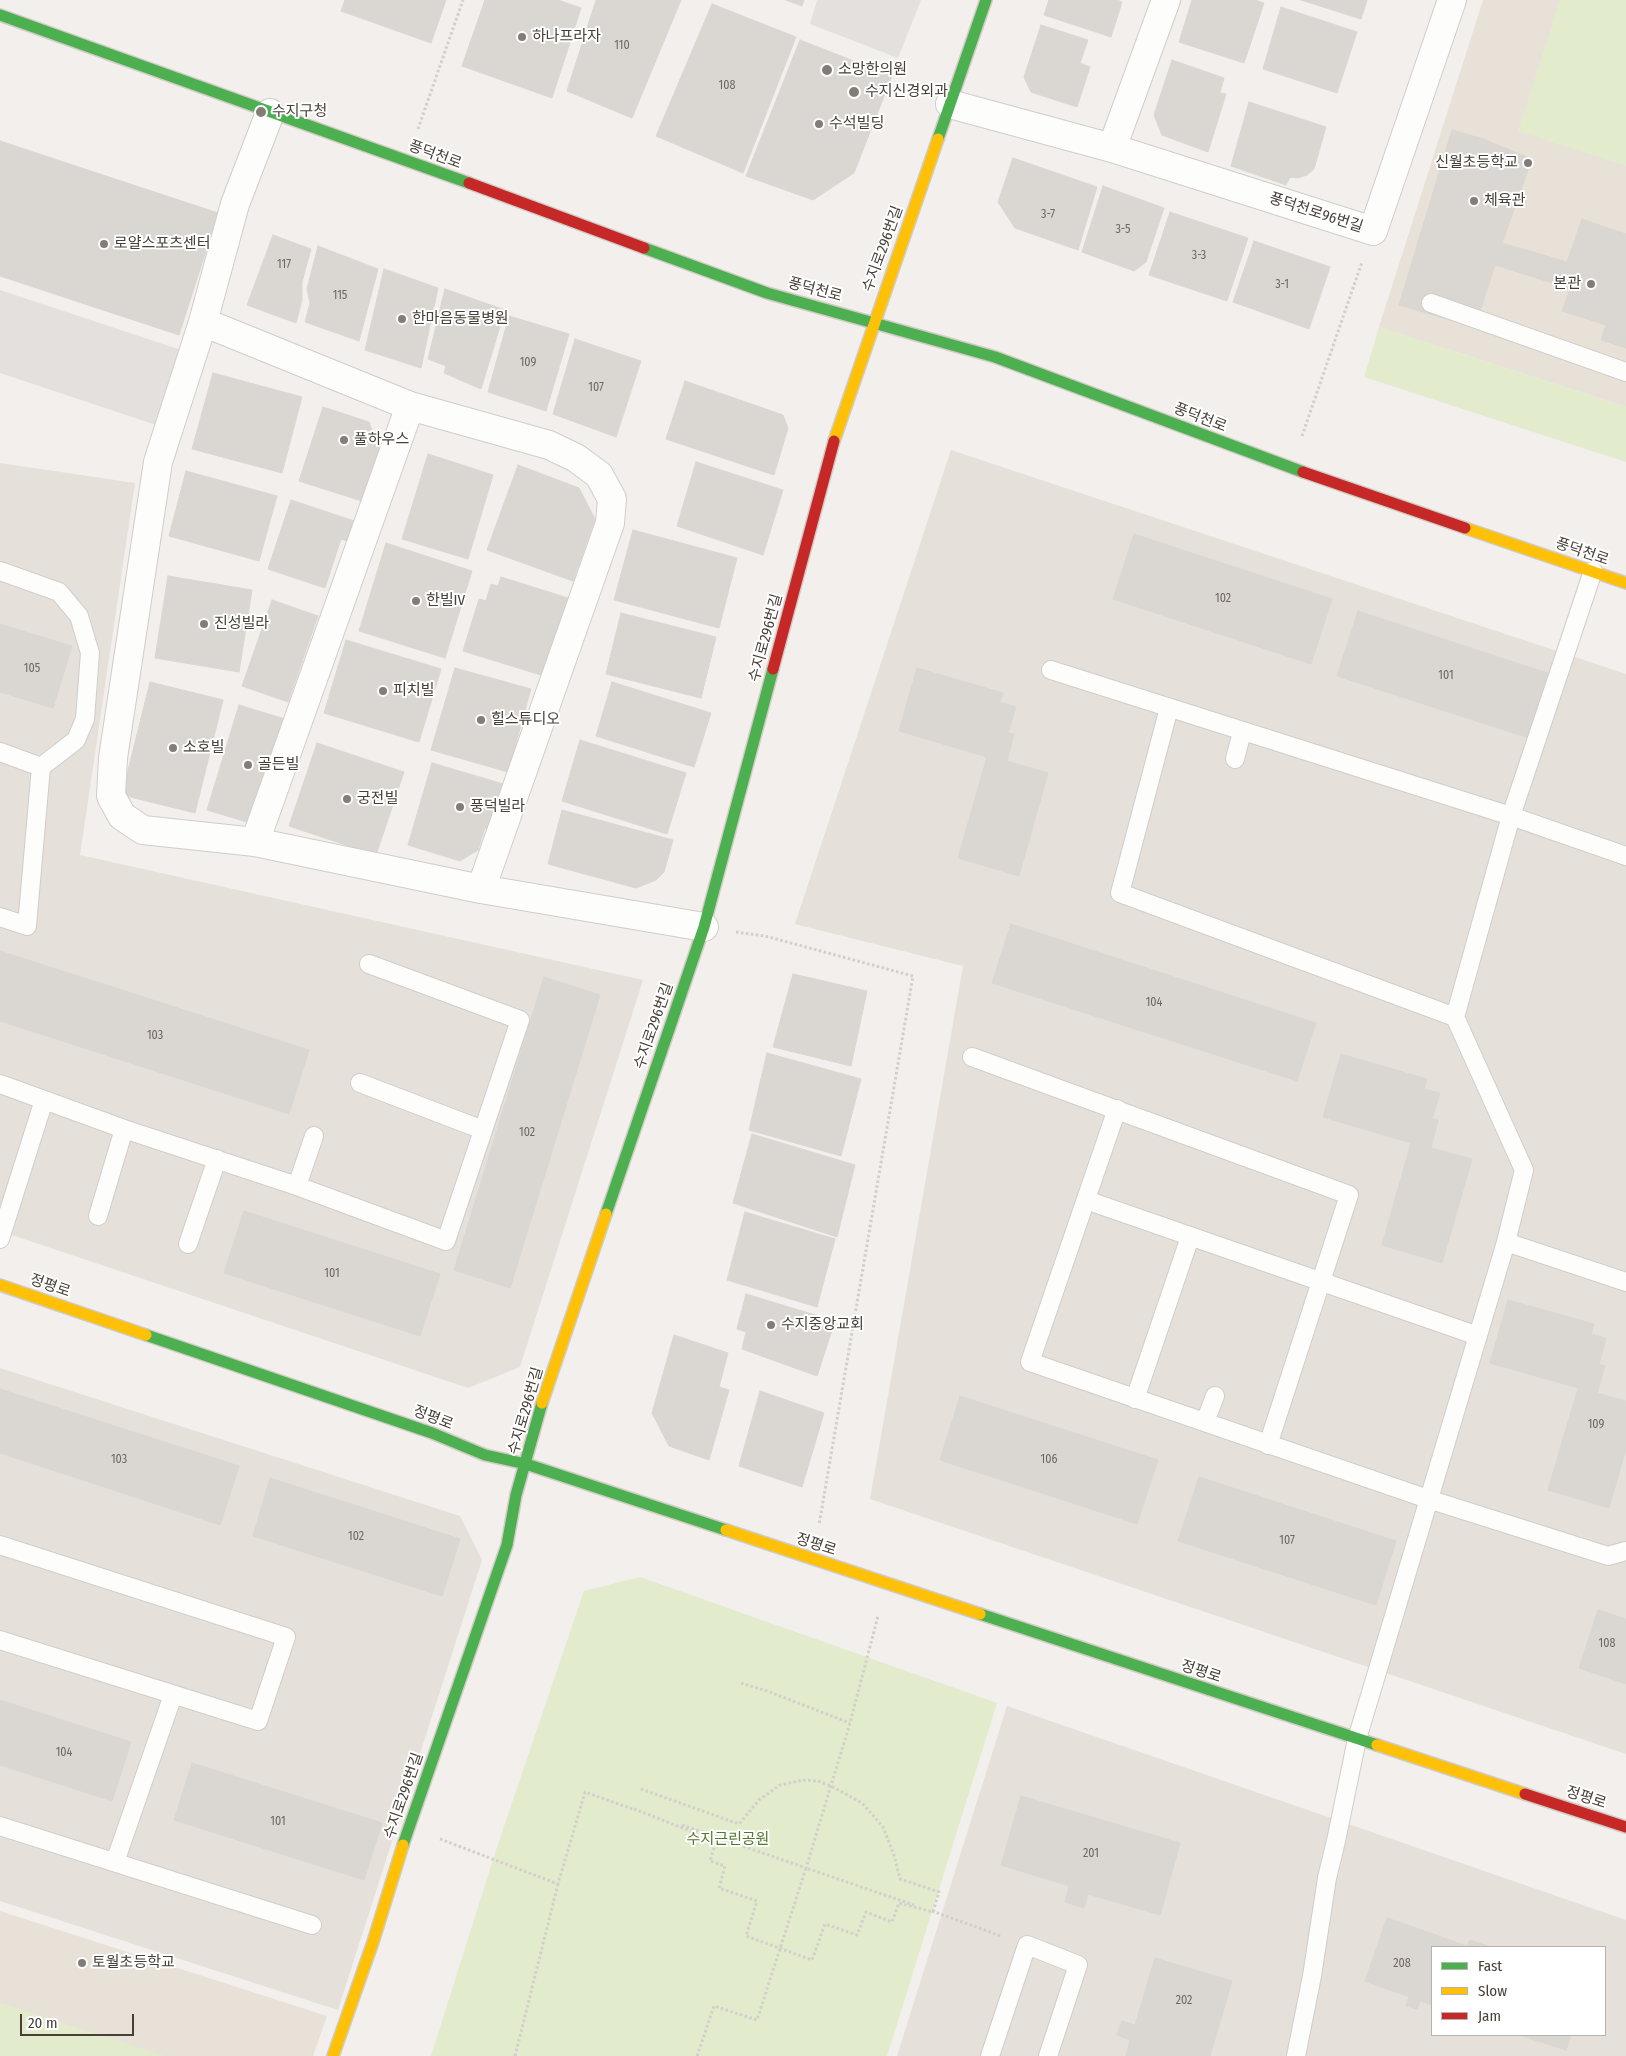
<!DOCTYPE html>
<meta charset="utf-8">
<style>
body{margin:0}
#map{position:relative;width:1626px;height:2056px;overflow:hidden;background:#f2efec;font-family:"Fira Sans Condensed",sans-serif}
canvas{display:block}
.legend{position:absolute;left:1431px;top:1946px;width:175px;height:90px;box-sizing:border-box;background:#fff;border:1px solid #b6b3af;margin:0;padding:6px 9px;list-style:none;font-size:15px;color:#484038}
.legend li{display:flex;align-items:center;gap:10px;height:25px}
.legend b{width:25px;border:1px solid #b6b3af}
.scale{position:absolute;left:20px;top:2014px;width:114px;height:22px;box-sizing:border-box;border:2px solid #484038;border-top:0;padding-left:6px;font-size:15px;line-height:18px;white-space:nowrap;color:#484038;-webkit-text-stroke:4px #fff;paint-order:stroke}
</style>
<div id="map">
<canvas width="1626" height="2056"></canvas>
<ul class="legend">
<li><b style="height:6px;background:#4caf50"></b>Fast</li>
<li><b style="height:6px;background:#ffc107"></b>Slow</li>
<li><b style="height:6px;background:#c62828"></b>Jam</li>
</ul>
<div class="scale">20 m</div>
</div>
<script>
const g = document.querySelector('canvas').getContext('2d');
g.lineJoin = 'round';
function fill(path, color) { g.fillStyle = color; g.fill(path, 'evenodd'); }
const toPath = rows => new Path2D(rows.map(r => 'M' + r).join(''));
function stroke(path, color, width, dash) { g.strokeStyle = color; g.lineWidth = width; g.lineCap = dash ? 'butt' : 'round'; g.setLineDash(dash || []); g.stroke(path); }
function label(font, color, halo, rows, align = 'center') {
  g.font = font + ' "Fira Sans Condensed","Noto Sans KR",sans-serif'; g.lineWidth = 4; g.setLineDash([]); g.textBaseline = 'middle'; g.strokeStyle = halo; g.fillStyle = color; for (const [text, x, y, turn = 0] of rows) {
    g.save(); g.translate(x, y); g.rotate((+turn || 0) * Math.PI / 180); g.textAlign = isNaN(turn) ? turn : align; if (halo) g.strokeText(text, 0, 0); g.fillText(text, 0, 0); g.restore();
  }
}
const residential = toPath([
 [951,450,1626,674,1626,1754,870,1499,963,966,795,924],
 [0,463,135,483,80,855,643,980,520,1367,468,1388,0,1231],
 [0,1368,460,1516,482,1560,338,2010,0,1901],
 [1007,1706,1626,1920,1626,2056,897,2056],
 [1432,1947,1605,1947,1605,2035,1432,2035]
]);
const education = toPath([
 [1483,0,1626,0,1626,407,1379,327],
 [0,1911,327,2016,313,2056,0,2056]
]);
const green = toPath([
 [1560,0,1626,0,1626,166,1518,131],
 [1379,327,1626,407,1626,462,1364,377],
 [640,1577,997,1703,887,2056,431,2056,498,1844,584,1591],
 [0,2003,165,2056,0,2056]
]);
const parking = toPath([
 [817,0,921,0,898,58,810,24],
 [0,290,181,350,156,425,0,373]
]);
const building = toPath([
 [345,0,446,0,431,43,341,11,345,0],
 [485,0,558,0,581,8,552,98,462,66,485,0],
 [596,0,681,0,632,118,567,91,596,0],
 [786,0,804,0,802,6,786,0],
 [1049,0,1117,0,1122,2,1111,37,1044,15,1049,0],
 [1192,0,1255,0,1264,3,1244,63,1179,42,1192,0],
 [1301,0,1367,0,1361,19,1301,0],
 [712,4,796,37,743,173,656,136,712,4],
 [1281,7,1357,32,1337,93,1263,69,1281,7],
 [1041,25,1088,40,1080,63,1090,67,1077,107,1031,92,1024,77,1041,25],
 [800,40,892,76,854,173,813,200,746,176,800,40],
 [1172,60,1224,78,1220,93,1226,94,1208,152,1162,135,1154,115,1172,60],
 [1249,102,1326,127,1314,169,1307,175,1298,178,1290,177,1286,185,1231,166,1249,102],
 [1452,130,1483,139,1532,159,1502,243,1550,257,1543,280,1495,265,1475,327,1399,305,1452,130],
 [0,141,218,213,179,335,0,276,0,141],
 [1013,158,1097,187,1078,250,1015,228,998,202,1013,158],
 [1103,186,1164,208,1146,262,1134,271,1082,252,1103,186],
 [1170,212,1248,238,1227,301,1149,275,1170,212],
 [1582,219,1626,234,1626,348,1601,340,1606,325,1562,311,1570,289,1543,280,1550,257,1567,262,1582,219],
 [273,235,311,249,302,282,302,300,296,323,247,305,273,235],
 [1254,241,1330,267,1309,329,1233,302,1254,241],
 [318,246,378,269,359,341,305,322,310,303,307,289,318,246],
 [384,269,438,288,421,368,365,350,384,269],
 [445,289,505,310,481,389,444,373,446,366,428,359,445,289],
 [509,316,569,334,546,411,488,392,509,316],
 [575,339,641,361,616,437,553,414,575,339],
 [213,373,302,397,282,473,192,449,213,373],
 [685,381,783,415,788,428,774,475,666,439,685,381],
 [323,407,369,422,382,457,368,503,299,481,323,407],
 [428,454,493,475,468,559,402,539,428,454],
 [696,462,783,490,763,555,677,526,696,462],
 [518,465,579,488,595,519,573,581,487,550,518,465],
 [186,471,277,496,259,561,169,536,186,471],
 [291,500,354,521,347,541,341,539,325,588,268,569,291,500],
 [633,530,737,558,719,628,614,600,633,530],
 [1134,534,1332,599,1311,664,1113,599,1134,534],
 [386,543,472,571,445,658,359,631,386,543],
 [168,576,252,590,239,672,155,658,168,576],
 [501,577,568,598,544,676,463,651,479,599,486,601,491,584,498,586,501,577],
 [272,600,318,616,288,702,242,686,272,600],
 [1358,611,1556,676,1535,740,1337,676,1358,611],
 [621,613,716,637,701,698,606,674,621,613],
 [0,624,72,646,53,708,0,692,0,624],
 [346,640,441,669,419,742,324,713,346,640],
 [455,668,531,689,508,772,431,750,455,668],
 [917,668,1003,693,1000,702,1016,707,1008,733,1014,734,1007,761,1048,773,1019,876,958,858,987,757,899,731,917,668],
 [150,682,223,700,195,813,122,795,150,682],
 [612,682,711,713,694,767,596,736,612,682],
 [239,705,288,720,257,825,207,810,239,705],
 [580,740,686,773,667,834,562,801,580,740],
 [317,743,404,772,376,855,289,826,317,743],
 [432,763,507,785,493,831,485,828,478,850,460,861,408,845,432,763],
 [562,810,673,840,664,872,656,880,636,888,548,864,562,810],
 [1011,924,1316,1023,1297,1081,992,983,1011,924],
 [0,951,309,1050,289,1114,0,1021,0,951],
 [793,974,867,991,851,1066,773,1047,793,974],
 [544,977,600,995,510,1288,454,1270,544,977],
 [767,1053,861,1079,841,1156,749,1130,767,1053],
 [1341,1054,1427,1079,1424,1089,1440,1093,1432,1119,1438,1120,1431,1148,1472,1159,1442,1263,1382,1245,1411,1143,1323,1117,1341,1054],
 [752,1134,855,1165,837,1237,733,1203,752,1134],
 [244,1211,440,1274,420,1336,224,1273,244,1211],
 [745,1212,835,1239,817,1307,727,1280,745,1212],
 [746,1294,835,1321,817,1376,742,1349,746,1332,737,1329,746,1294],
 [1508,1300,1594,1324,1591,1334,1606,1338,1599,1364,1605,1366,1597,1393,1626,1401,1626,1449,1609,1508,1548,1490,1578,1388,1490,1363,1508,1300],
 [674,1335,728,1353,719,1387,729,1390,709,1460,669,1446,652,1413,674,1335],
 [0,1389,239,1466,220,1525,0,1453,0,1389],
 [760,1391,824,1413,802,1487,739,1466,760,1391],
 [960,1396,1158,1460,1137,1524,940,1460,960,1396],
 [1199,1477,1396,1541,1376,1605,1178,1541,1199,1477],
 [270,1478,460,1539,442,1596,253,1536,270,1478],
 [1598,1610,1626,1619,1626,1684,1579,1668,1598,1610],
 [0,1700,131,1742,112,1801,0,1765,0,1700],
 [192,1763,382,1823,364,1880,174,1820,192,1763],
 [1021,1796,1180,1843,1160,1915,1088,1894,1084,1908,1065,1902,1069,1886,1001,1865,1021,1796],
 [1387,1918,1467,1946,1470,1940,1491,1947,1432,1947,1432,2005,1420,2001,1417,2009,1406,2006,1409,1997,1365,1981,1387,1918],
 [1155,1958,1232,1981,1210,2056,1126,2056,1130,2040,1117,2035,1122,2021,1135,2025,1155,1958],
 [1519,2035,1571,2035,1566,2050,1519,2035]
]);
const path = toPath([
 [418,129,463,0],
 [1302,436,1362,262],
 [736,932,765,936,913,976,819,1525],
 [741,1683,767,1691,850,1723],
 [634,1809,716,1841,710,1861,725,1866,719,1888,757,1901,746,1936,812,1960,825,1924,857,1935,866,1912,892,1922,899,1903,933,1912,939,1892,900,1879,894,1855,883,1827,862,1803,831,1786,818,1781,803,1780,780,1785,759,1800,739,1824,641,1789],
 [682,1825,806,1868,850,1723,878,1616],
 [440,1839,558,1884,585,1792,635,1810],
 [932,1911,1001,1936],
 [515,2056,558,1884],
 [697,2056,714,2006,757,2020,806,1868,914,1905]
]);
const lane = toPath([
 [1431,303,1626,372],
 [0,571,59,592,79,616,90,653,85,719,76,740,41,767,27,926,0,917],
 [1051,670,1511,816,1626,856],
 [1169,708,1120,893,1455,1017],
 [0,752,41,767],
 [1235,759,1242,732],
 [972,1057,1349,1195,1268,1445],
 [360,1083,483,1130],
 [0,1084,124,1129,297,1186,446,1241,520,1020,369,964],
 [1117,1109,1030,1362,1428,1499,1608,1556,1626,1551],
 [297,1186,314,1136],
 [1086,1200,1478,1336],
 [98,1216,124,1129],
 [0,1239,44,1100],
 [1506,1242,1626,1282],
 [188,1244,217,1159],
 [1135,1399,1190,1237],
 [1205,1422,1215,1396],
 [0,1545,286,1637,258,1721,0,1640],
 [0,1826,312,1925],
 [115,1862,173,1695],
 [990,2056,1027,1945,1078,1965,1048,2056],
 [1296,2056,1312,1976,1327,1878,1336,1841,1357,1739,1506,1242,1524,1170,1455,1017,1511,816,1593,571]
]);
const street = toPath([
 [950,104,1112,148,1373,231,1452,0],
 [270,113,235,204,203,322,158,462,113,758,111,796,122,816,143,830,255,842,481,889,704,927],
 [1112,148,1166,0],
 [203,322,410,406,549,445,576,458,599,475,612,499,610,523,481,889],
 [255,842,410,406]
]);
const fast = toPath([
 [0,15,469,183],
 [938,139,986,0],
 [644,248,767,293,995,357,1303,472],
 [606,1214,704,927,773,669],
 [146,1335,432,1433,485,1455,526,1464,726,1530],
 [980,1614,1377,1745],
 [403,1845,507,1545,516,1495,542,1403]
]);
const slow = toPath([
 [834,441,938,139],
 [1465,528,1626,583],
 [0,1285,146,1335],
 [542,1403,606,1214],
 [726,1530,980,1614],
 [1377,1745,1525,1794],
 [333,2056,373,1942,403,1845]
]);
const jam = toPath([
 [469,183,644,248],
 [1303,472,1465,528],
 [773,669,834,441],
 [1525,1794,1626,1827]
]);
const markers = [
 [522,37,5,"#847d77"],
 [827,70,6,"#847d77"],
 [854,92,6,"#847d77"],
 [261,112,6,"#847d77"],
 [819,124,5,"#847d77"],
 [1528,163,5,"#847d77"],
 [1474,201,5,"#847d77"],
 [104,244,5,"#847d77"],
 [1591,284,5,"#847d77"],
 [402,319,5,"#847d77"],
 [344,440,5,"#847d77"],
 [416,601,5,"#847d77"],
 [204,624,5,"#847d77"],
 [383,691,5,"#847d77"],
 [481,720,5,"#847d77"],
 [173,748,5,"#847d77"],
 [248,765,5,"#847d77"],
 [347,799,5,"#847d77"],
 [460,807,5,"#847d77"],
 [771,1325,5,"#847d77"],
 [82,1963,5,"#847d77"]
];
const numberNames = [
 ["110",622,46],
 ["108",727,86],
 ["3-7",1048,215],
 ["3-5",1123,230],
 ["3-3",1199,256],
 ["117",284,265],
 ["3-1",1282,285],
 ["115",340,296],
 ["109",528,363],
 ["107",596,388],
 ["102",1223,599],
 ["105",32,669],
 ["101",1446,676],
 ["104",1154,1003],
 ["103",155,1036],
 ["102",527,1133],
 ["101",332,1274],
 ["109",1596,1425],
 ["103",119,1460],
 ["106",1049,1460],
 ["102",356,1537],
 ["107",1287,1541],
 ["108",1607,1644],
 ["104",64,1753],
 ["101",278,1822],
 ["201",1091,1854],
 ["208",1402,1964],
 ["202",1184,2001]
];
const poiNames = [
 ["하나프라자",532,37],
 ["소망한의원",838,70],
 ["수지신경외과",865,92],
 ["수지구청",272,112],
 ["수석빌딩",829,124],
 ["신월초등학교",1518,163,"right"],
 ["체육관",1484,201],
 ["로얄스포츠센터",114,244],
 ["본관",1581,284,"right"],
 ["한마음동물병원",412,319],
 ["풀하우스",354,440],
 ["한빌IV",426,601],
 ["진성빌라",214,624],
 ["피치빌",393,691],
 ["힐스튜디오",491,720],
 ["소호빌",183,748],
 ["골든빌",258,765],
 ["궁전빌",357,799],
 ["풍덕빌라",470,807],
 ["수지중앙교회",781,1325],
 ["토월초등학교",92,1963]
];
const streetNames = [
 ["풍덕천로",435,155,20],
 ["풍덕천로96번길",1316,213,18],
 ["수지로296번길",883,249,-70],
 ["풍덕천로",815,290,15],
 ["풍덕천로",1200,418,21],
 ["풍덕천로",1582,552,19],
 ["수지로296번길",766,638,-75],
 ["수지로296번길",654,1026,-71],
 ["정평로",50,1286,19],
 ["수지로296번길",526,1411,-74],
 ["정평로",433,1418,21],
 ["정평로",816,1545,18],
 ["정평로",1201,1672,18],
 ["수지로296번길",404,1796,-71],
 ["정평로",1586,1798,18]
];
const parkNames = [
 ["수지근린공원",728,1840]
];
fill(residential, '#e5e0da');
fill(education, '#e8e1d8');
fill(green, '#e3ebcd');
fill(parking, '#e4e0dd');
fill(building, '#dad7d3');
stroke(building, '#dad6d2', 1);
stroke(lane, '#d0cdca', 20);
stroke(street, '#d0cdca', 30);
stroke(fast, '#d0cbc3', 14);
stroke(slow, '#d0cbc3', 14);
stroke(jam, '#d0cbc3', 14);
stroke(path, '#d2cfcb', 3, [2.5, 2.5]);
stroke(lane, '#fdfdfc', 18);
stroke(street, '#fdfdfc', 28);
stroke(fast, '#4caf50', 11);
stroke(slow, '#ffc107', 11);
stroke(jam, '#c62828', 11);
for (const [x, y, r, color] of markers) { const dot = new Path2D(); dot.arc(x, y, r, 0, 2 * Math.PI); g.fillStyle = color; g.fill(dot); stroke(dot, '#fff', 2); }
label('12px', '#6e6760', null, numberNames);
label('15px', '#484038', '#fff', poiNames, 'left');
label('15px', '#484038', '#fff', streetNames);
label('15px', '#53782d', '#fff', parkNames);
</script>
